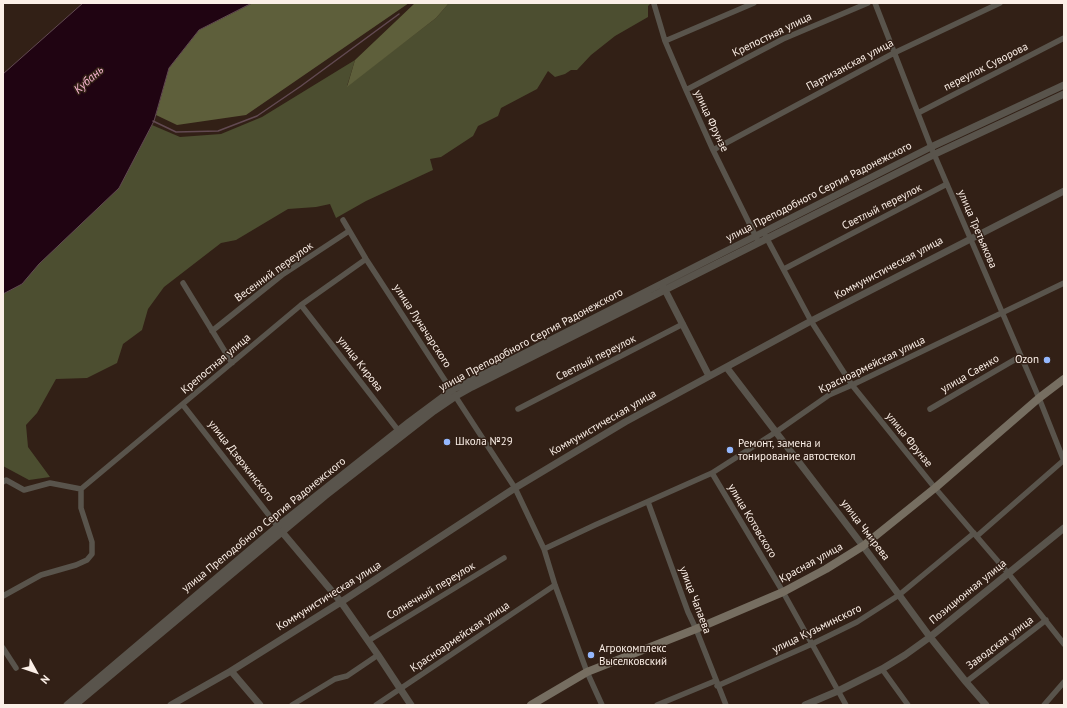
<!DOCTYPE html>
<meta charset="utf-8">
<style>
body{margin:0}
#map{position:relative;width:1067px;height:708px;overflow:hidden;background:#322016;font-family:"PT Sans",sans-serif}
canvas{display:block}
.frame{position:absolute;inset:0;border:4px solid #fbefe7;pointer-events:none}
.north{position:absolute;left:16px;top:652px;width:40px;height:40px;-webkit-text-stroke:3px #322016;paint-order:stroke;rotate:130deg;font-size:11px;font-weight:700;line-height:16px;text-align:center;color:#fbefe7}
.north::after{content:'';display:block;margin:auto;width:14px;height:18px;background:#fbefe7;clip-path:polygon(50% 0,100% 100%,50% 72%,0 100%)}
</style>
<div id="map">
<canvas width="1067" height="708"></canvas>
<div class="frame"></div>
<div class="north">N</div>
</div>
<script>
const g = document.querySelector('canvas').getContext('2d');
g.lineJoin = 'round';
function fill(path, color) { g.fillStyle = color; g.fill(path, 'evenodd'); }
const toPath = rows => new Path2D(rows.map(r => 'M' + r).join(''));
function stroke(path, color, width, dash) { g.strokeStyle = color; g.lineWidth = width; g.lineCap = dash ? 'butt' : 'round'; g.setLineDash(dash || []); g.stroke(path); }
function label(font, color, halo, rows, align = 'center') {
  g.font = font + ' "PT Sans",sans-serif'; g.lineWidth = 3; g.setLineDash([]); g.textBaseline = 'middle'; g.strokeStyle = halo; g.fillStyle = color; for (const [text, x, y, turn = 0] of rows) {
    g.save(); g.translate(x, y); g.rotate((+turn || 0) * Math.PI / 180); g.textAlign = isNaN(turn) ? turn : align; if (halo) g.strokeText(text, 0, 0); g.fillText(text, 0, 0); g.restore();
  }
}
const green = toPath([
 [449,3,651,3,648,6,648,17,615,36,591,55,577,70,571,70,565,74,555,77,548,71,537,89,501,108,498,116,478,126,473,136,441,157,430,159,433,170,366,201,336,218,330,204,316,207,288,209,236,240,221,243,164,287,148,309,142,330,123,344,117,363,87,378,56,379,37,413,26,425,28,447,50,477,29,480,3,466,3,294,22,284,38,264,119,188,152,125,180,137,221,134,262,117,355,60,347,86,436,18]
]);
const forest = toPath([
 [253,3,409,3,246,115,177,125,156,115,169,68,199,30],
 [415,3,449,3,436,18,347,87,355,60]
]);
const water = toPath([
 [83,3,252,3,199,30,169,68,154,121,119,188,39,264,22,284,3,294,3,74,83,3]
]);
const stream = toPath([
 [153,121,176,132,218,131,257,116,301,86,399,14]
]);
const minor = toPath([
 [875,3,931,147,1039,398,1064,461],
 [654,4,665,41,686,90,713,150,757,239],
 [665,41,754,3],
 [686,90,783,39,868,3],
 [918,113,1064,38],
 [713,150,894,53,1000,3],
 [343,220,366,259,515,488,544,549,555,585,587,672,602,705],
 [765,235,811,321,852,385,935,488,1008,573,1064,644],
 [784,269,947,184],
 [183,283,232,363],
 [301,305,401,434],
 [212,331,282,275,349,231],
 [183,405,279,528],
 [518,409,683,324],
 [930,409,1021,356],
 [712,473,783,592,846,705],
 [3,482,6,480,24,490,50,483,81,489],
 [81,489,301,305,366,259],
 [648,502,688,612,696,629,726,705],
 [977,536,1064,460],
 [544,549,595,525,712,473,776,432,829,395,852,385,1064,283],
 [3,596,41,575,76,565,87,560,92,554,92,542,81,508,81,489],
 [368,641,504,558],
 [3,648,16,668],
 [882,669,908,705],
 [966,682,1046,620],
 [717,686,812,644,857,622,899,595,974,533],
 [292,705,335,679,347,676,378,655],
 [376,705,555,585],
 [657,705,715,681],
 [1044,705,1064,682]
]);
const tertiary = toPath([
 [663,286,709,376],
 [727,368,863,546,930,637,966,682,986,705],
 [282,532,341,602,378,655,411,705],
 [231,671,260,705],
 [67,705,278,526,409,422,452,390,931,147,1064,85],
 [75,705,325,496,434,411,456,396,472,387,935,154,1064,94],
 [171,705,231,671,341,602,515,488,625,422,811,321,1064,191],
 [805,705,838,691,882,669,905,655,930,637,1064,528]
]);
const secondary = toPath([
 [531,705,587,672,696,629,783,592,826,569,863,546,935,488,1039,398,1064,379]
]);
const markers = [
 [1047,360,4,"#94b7fd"],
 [447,442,4,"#94b7fd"],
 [730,450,4,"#94b7fd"],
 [591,655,4,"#94b7fd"]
];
const streetNames = [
 ["Крепостная улица",772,35,-26],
 ["Партизанская улица",850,65,-28],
 ["переулок Суворова",986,67,-27],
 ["улица Фрунзе",711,121,65],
 ["улица Преподобного Сергия Радонежского",819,192,-27],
 ["Светлый переулок",882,207,-27],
 ["улица Третьякова",977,229,67],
 ["Коммунистическая улица",889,268,-28],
 ["Весенний переулок",274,272,-36],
 ["улица Луначарского",422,326,57],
 ["улица Преподобного Сергия Радонежского",531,340,-28],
 ["Светлый переулок",596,358,-27],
 ["Крепостная улица",216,364,-40],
 ["улица Кирова",360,364,52],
 ["Красноармейская улица",872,365,-26],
 ["улица Саенко",970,374,-30],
 ["Коммунистическая улица",603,423,-30],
 ["улица Фрунзе",909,440,51],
 ["улица Дзержинского",241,461,52],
 ["улица Котовского",752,521,59],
 ["улица Преподобного Сергия Радонежского",264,525,-39],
 ["улица Чмирева",865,530,53],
 ["Красная улица",811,563,-29],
 ["Солнечный переулок",431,591,-31],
 ["Позиционная улица",968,592,-39],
 ["Коммунистическая улица",329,596,-32],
 ["улица Чапаева",695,600,69],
 ["улица Кузьминского",817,629,-26],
 ["Красноармейская улица",460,637,-34],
 ["Заводская улица",1000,643,-37]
];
const poiNames = [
 ["Ozon",1039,360,"right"],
 ["Школа №29",455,442],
 ["Ремонт, замена и",738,444],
 ["тонирование автостекол",738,457],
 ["Агрокомплекс",599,649],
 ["Выселковский",599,662]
];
const waterNames = [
 ["Кубань",89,80,-42]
];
fill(green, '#4c4e30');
fill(forest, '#5e5f3b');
fill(water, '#200412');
stroke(water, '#624a52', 1);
stroke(stream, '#624a52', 1.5);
stroke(minor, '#59544c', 5.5);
stroke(tertiary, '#59544c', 7);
stroke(secondary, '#766e61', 8);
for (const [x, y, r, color] of markers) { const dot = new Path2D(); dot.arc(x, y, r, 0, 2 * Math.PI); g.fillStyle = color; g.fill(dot); stroke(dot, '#322016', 1.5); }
label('11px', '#fbefe7', '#322016', streetNames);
label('11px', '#fbefe7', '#322016', poiNames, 'left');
label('italic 12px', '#f7b5d1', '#322016', waterNames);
</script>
